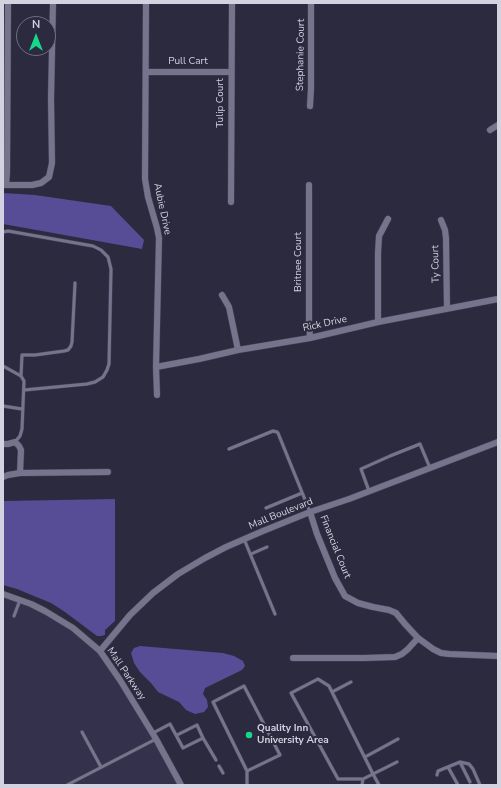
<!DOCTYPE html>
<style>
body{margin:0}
#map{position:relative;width:501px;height:788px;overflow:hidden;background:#2c2a3f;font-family:"Nunito Sans",sans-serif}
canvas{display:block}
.frame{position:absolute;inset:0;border:4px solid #d3d2e0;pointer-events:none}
.north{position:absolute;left:16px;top:16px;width:40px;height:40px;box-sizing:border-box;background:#2c2a3f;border:1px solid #6f6d7f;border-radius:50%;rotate:0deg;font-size:11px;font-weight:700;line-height:16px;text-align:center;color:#d3d2e0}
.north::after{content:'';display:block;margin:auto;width:14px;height:18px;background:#15d989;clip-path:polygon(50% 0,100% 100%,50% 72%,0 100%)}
</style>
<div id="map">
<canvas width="501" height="788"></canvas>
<div class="frame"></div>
<div class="north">N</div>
</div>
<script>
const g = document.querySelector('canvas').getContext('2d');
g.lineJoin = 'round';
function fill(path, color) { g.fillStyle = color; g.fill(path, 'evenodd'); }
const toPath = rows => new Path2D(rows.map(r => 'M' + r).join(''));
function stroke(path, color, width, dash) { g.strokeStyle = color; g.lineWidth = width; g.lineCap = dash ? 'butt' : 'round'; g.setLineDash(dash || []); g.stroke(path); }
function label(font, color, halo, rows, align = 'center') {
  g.font = font + ' "Nunito Sans",sans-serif'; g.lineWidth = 4; g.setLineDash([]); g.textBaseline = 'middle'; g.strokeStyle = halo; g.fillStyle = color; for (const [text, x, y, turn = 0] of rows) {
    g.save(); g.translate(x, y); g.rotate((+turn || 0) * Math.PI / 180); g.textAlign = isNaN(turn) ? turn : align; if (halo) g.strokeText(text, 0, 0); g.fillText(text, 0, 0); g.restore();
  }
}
const built = toPath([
 [3,594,45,611,100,651,181,785,3,785]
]);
const forest = toPath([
 [3,193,35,195,111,206,144,240,142,249,3,224],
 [115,499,115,621,105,630,105,635,101,636,97,636,65,612,51,603,17,589,3,585,3,501],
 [140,646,223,653,234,656,243,661,245,666,242,670,205,688,203,694,207,700,208,707,204,712,195,714,186,710,179,702,158,692,151,683,140,672,134,663,131,653,134,648]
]);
const service = toPath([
 [3,232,8,231,93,246,101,250,108,257,111,269,109,364,107,370,103,377,95,382,87,384,24,390],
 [3,366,21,376,24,381,22,429,20,436,15,442],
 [21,376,22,355,35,355,64,351,68,350,71,346,72,342,75,283],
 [3,406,22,409],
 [229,449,273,431,277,432,278,433,310,512],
 [369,491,361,469,390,456,420,444,430,468],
 [266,508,302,493],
 [244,539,275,614],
 [251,554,267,547],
 [14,616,20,600],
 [332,692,351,682],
 [82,732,101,767],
 [153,733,170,724,183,748,203,738,197,725,177,735],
 [203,738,216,760],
 [365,757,398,739],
 [460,762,470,782],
 [219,766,223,773],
 [448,767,458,785],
 [247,771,280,755,244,686,213,702,247,771,247,785],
 [437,775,438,771,460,762,469,764,473,769,480,785],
 [67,785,156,739],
 [362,785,363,779],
 [379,785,373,774,329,686,318,679,291,693,338,779,363,779,397,762]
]);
const minor = toPath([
 [146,3,145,179,148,197,157,228,159,238,156,367,157,395],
 [146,72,231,72],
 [310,106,311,88,311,3],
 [490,130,498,125],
 [3,185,32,185,41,183,49,177,52,163,51,99,53,3],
 [6,185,7,173,8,3],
 [309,185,309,321,310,338],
 [231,202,232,3],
 [441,220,445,230,446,238,447,309],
 [222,295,229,307,238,350],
 [378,322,378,253,379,236,388,219],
 [156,367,199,359,238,350,310,338,378,322,498,299],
 [3,444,8,444,15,442,19,446,21,450,20,473],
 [3,477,8,475,20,473,108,472],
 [310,512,317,534,335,578,345,596,358,603,373,607,389,610,396,613,405,624,418,638,433,649,441,653,449,654,498,656],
 [3,594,31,604,45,611,73,628,100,651,120,680,156,739,181,785],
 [100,651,130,615,153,593,178,574,205,558,226,547,263,531,310,512,349,499,498,442],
 [293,658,364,658,395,657,402,654,408,649,418,638]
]);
const markers = [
 [249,735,4,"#15d989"]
];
const streetNames = [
 ["Stephanie Court",301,55,-89],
 ["Pull Cart",188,62],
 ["Tulip Court",221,103,-90],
 ["Aubie Drive",162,209,78],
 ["Britnee Court",299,262,-90],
 ["Ty Court",436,264,-91],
 ["Rick Drive",325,324,-12],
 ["Mall Boulevard",281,514,-22],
 ["Financial Court",335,547,68],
 ["Mall Parkway",126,674,56]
];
const poiNames = [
 ["Quality Inn",257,729],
 ["University Area",257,741]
];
fill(built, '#34314c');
fill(forest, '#574c96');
stroke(service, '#464556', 4);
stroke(minor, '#464556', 7);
stroke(service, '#75748c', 3);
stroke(minor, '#75748c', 6);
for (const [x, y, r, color] of markers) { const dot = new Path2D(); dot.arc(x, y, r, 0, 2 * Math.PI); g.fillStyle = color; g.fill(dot); stroke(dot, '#2c2a3f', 1.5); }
label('10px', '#d3d2e0', '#2c2a3f', streetNames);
label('bold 10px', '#d3d2e0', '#2c2a3f', poiNames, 'left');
</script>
